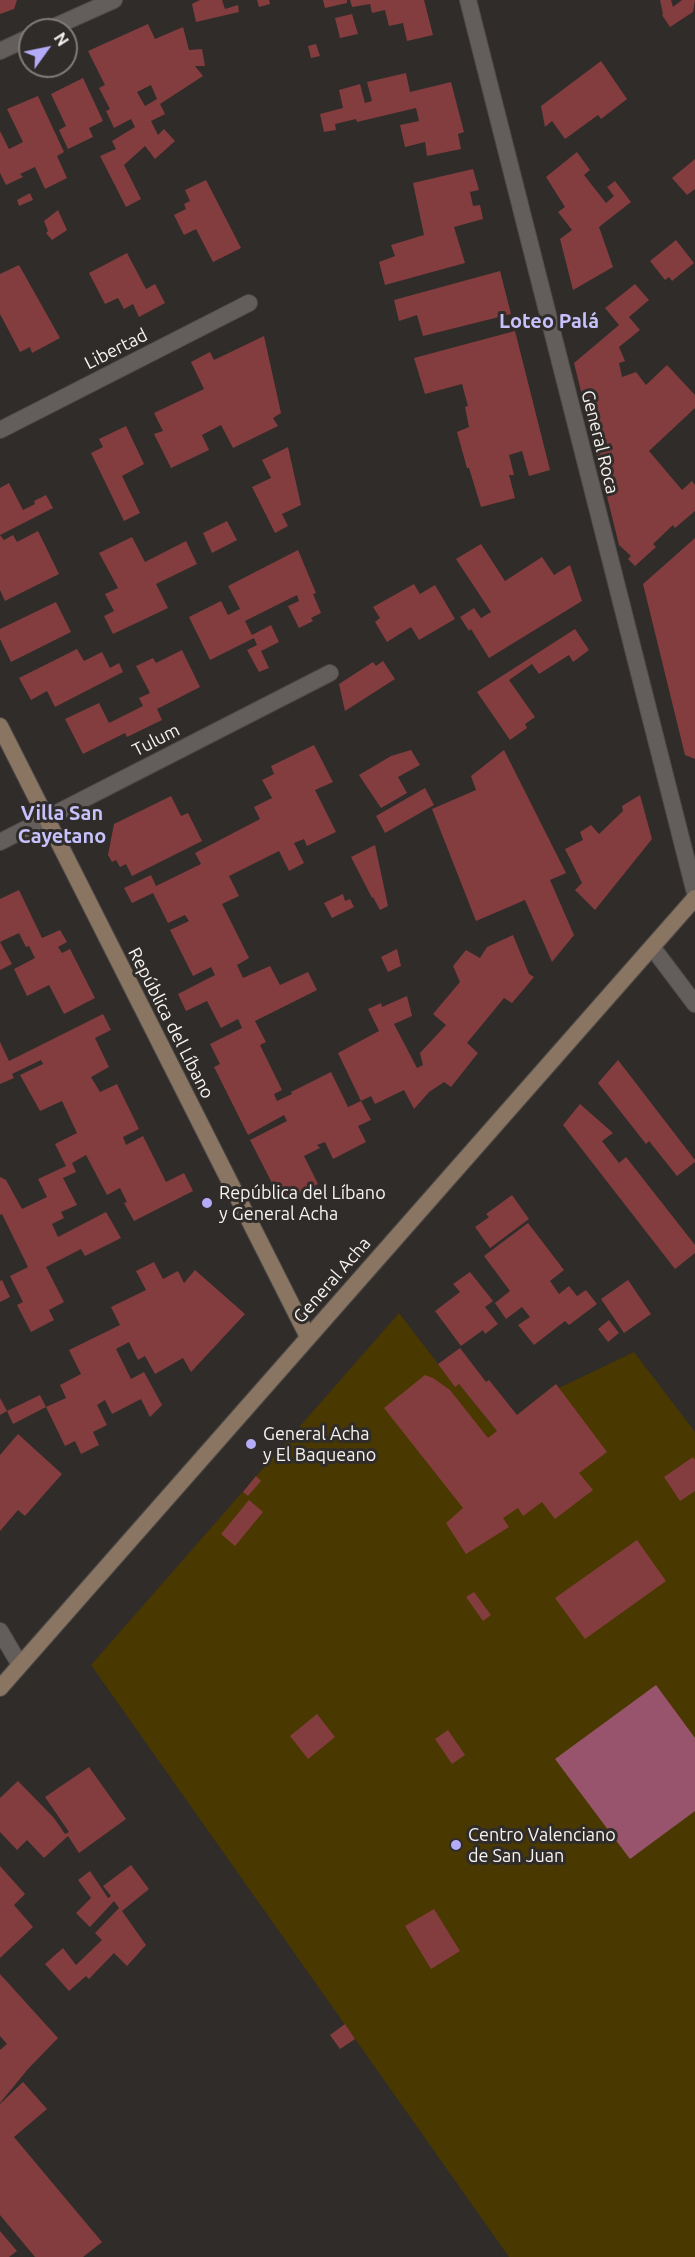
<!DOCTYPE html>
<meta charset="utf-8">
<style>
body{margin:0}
#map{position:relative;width:695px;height:2257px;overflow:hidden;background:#302c2a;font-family:Ubuntu,sans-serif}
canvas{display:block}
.north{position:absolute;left:18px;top:18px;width:60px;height:60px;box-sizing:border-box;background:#302c2a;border:2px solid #7f7c7a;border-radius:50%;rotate:57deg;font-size:16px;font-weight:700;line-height:24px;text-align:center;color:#f6f3f1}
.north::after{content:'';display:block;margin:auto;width:21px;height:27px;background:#b4acf9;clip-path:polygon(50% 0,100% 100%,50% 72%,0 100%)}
</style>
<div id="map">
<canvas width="695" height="2257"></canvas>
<div class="north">N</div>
</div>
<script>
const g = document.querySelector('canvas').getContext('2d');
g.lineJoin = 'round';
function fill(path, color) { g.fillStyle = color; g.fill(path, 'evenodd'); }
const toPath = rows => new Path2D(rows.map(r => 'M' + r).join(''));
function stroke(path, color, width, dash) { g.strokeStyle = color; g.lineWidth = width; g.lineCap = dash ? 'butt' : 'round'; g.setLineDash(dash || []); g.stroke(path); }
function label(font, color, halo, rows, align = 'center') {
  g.font = font + ' Ubuntu,sans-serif'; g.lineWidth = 6; g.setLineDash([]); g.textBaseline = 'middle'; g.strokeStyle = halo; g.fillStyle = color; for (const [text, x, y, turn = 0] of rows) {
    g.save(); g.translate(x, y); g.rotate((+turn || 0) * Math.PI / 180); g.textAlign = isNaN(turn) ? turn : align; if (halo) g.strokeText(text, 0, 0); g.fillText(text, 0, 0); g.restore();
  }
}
const green = toPath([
 [399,1313,455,1386,459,1384,497,1431,556,1384,559,1388,634,1352,695,1432,695,2257,509,2257,91,1665]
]);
const water = toPath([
 [656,1685,695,1738,695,1811,630,1859,555,1759]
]);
const building = toPath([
 [0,0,17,0,14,9,0,14],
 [200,0,222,0,225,9,238,5,239,12,196,22,192,4],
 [257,0,269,0,270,4,259,7],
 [323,0,347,0,347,3,325,8],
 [350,0,424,0,433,35,407,41,403,23,389,26,385,10,372,13,370,4,352,7],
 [660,0,671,0,673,7,682,0,695,0,693,12,670,27,662,15,663,14],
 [352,14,358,34,340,38,335,18],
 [148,24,155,39,183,27,189,50,202,49,205,66,195,66,203,76,160,104,165,114,151,121,158,135,164,129,175,141,155,159,145,146,124,165,141,199,126,207,100,156,116,149,112,141,135,127,131,119,114,128,106,111,110,109,99,88,105,85,88,51],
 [151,85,157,99,145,106,137,92],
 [316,44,320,56,311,58,308,46],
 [601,61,627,99,601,119,598,115,565,139,552,121,545,127,541,106],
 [406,73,410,92,451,82,464,132,458,134,461,149,427,156,425,142,405,147,400,125,419,121,416,108,357,122,356,119,335,124,336,130,324,132,320,114,343,108,339,90,360,84,365,103,372,101,367,82],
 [83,78,103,121,89,128,93,137,68,149,59,130,66,126,51,94],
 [38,96,64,152,57,156,67,178,45,189,35,167,20,174,23,177,6,185,0,173,0,131,9,149,23,142,7,109],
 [577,152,590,170,584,175,606,203,614,196,607,187,615,181,631,202,599,227,613,267,573,290,560,239,572,230,558,212,565,207,546,177],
 [695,159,695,189,687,195,672,178],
 [473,169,479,190,470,192,473,206,480,205,483,219,454,227,465,263,385,285,379,262,395,256,391,245,424,235,413,183],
 [206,180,241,248,213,262,196,229,184,235,174,215,186,209,184,204,190,201,185,190],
 [30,193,33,200,19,206,17,200],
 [58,210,67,230,52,240,46,233,48,231,44,221],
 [676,240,694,263,672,281,669,277,665,280,650,261],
 [127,253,146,289,155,284,165,303,139,317,133,304,124,309,118,298,105,304,89,273],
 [19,265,60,338,32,353,30,347,20,352,0,314,0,274],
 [500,271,511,314,423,336,417,315,399,321,394,300],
 [635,284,649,300,629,317,640,330,619,347,625,361,619,363,622,377,636,372,646,385,667,365,695,395,695,408,649,451,682,490,692,481,695,485,695,511,675,528,673,525,653,544,656,547,635,566,628,559,631,556,619,545,574,363,619,325,605,308],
 [515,331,550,470,529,476,522,451,509,455,514,475,509,475,515,498,481,507,469,468,467,468,457,432,469,427,465,407,468,406,462,384,425,394,414,358],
 [264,336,281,413,273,418,278,426,233,448,221,425,202,435,209,450,171,468,154,434,163,431,154,413,204,389,191,362,210,352,214,360],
 [126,426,144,464,122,476,140,513,124,521,91,453,103,447,99,439],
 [288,447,301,505,282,514,288,526,275,533,252,487,271,478,262,460],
 [9,483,23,510,35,504,34,501,46,495,53,508,0,535,4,540,13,535,17,542,38,531,59,574,5,601,0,590,0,488],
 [227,521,237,540,212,553,203,533],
 [132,537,145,562,186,541,197,564,156,584,168,608,113,634,104,616,114,611,105,594,118,588,99,553],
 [695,538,695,759,685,755,643,584],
 [481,544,505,581,542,557,554,575,570,565,582,601,489,658,471,629,469,631,460,617,474,608,481,618,491,612,456,559],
 [298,550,316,593,313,594,321,613,311,618,313,621,299,628,288,606,299,601,297,595,245,621,252,635,271,625,279,642,261,651,269,668,259,672,247,650,257,645,254,638,210,660,189,617,221,601,228,615,240,609,228,586],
 [414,584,420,594,435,585,455,619,419,640,411,627,387,642,375,622,380,618,373,607],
 [56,602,71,632,11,662,0,639,0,629],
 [575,629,589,650,573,662,569,655,539,674,532,664,509,680,535,717,525,724,527,728,510,740,477,692],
 [77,649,84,661,102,652,110,668,119,663,123,672,55,707,47,691,31,700,19,678],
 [182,650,200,687,157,709,162,720,127,737,125,733,83,754,65,719,99,703,109,723,143,706,139,698,150,693,136,666,153,658,156,663],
 [383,661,395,679,345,711,339,684,373,662,376,666],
 [314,745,333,782,315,790,336,832,307,846,304,839,294,843,304,863,289,871,279,851,229,876,239,896,222,904,249,958,237,965,243,978,270,966,280,985,308,972,317,990,255,1021,266,1042,260,1045,282,1090,274,1094,277,1101,292,1094,291,1092,331,1072,348,1107,361,1101,371,1120,358,1126,366,1142,333,1159,325,1142,317,1145,320,1148,304,1156,318,1184,288,1199,279,1182,273,1185,250,1140,287,1121,284,1115,248,1135,214,1067,220,1064,210,1044,242,1028,238,1019,221,1028,207,1001,186,1011,178,994,215,975,211,967,193,976,170,930,189,921,185,915,168,923,153,893,132,903,124,888,151,875,156,886,201,864,195,853,260,819,254,807,272,798,262,780,274,774,271,766],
 [411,750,420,765,398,777,407,793,381,808,359,775,391,756],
 [504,750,566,873,550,880,574,935,552,962,525,900,476,921,432,809,476,790,471,776],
 [425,788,434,805,385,833,376,816],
 [640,795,652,839,595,910,575,890,582,883,565,849,583,840,580,832,591,825,599,834,623,811,622,806],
 [171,796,181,816,188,813,202,841,132,876,126,864,120,867,116,860,112,862,108,855,114,824],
 [375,845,388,906,380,910,373,897,372,898,351,857],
 [19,890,42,938,60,930,67,942,58,947,62,953,70,949,95,998,64,1014,49,985,27,996,14,969,35,958,29,946,26,947,19,933,0,942,12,964,0,970,0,899],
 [343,894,345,901,350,899,354,907,332,918,324,903],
 [513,935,529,974,534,977,512,1003,504,998,467,1043,478,1053,451,1087,444,1082,429,1092,414,1109,404,1090,375,1104,371,1096,361,1101,338,1053,379,1031,368,1009,381,1003,382,1007,407,996,412,1016,394,1024,417,1068,423,1065,420,1053,446,1025,433,1014,460,982,453,966,466,950,480,958,487,947],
 [397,949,401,966,388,972,381,957],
 [103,1014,111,1030,95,1038,109,1067,91,1077,100,1092,117,1084,139,1129,123,1137,126,1145,143,1136,166,1182,184,1173,193,1191,134,1221,124,1203,127,1202,120,1188,107,1195,86,1155,72,1163,76,1172,63,1178,77,1205,61,1212,64,1218,52,1224,58,1237,106,1212,121,1238,85,1256,81,1249,46,1267,64,1302,49,1310,54,1320,31,1332,17,1305,23,1302,10,1276,28,1267,2,1214,0,1215,0,1177,6,1180,22,1209,47,1197,38,1179,66,1166,55,1144,77,1133,62,1101,40,1111,20,1075,43,1064,41,1060,12,1074,14,1078,0,1084,0,1042,9,1061],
 [618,1060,695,1160,695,1162,677,1176,649,1141,646,1144,598,1083],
 [580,1104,613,1133,602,1141,619,1163,626,1157,695,1245,695,1253,675,1269,563,1125],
 [512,1195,529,1219,490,1248,475,1227,489,1217,486,1214],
 [528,1223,564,1270,550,1281,559,1294,569,1286,577,1296,586,1290,597,1304,569,1325,565,1321,534,1345,518,1325,530,1317,522,1307,506,1319,495,1303,510,1291,484,1256],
 [154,1262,163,1279,178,1271,184,1283,195,1270,245,1314,191,1372,183,1358,155,1374,145,1356,138,1360,129,1342,116,1349,131,1379,144,1372,162,1405,150,1417,141,1399,112,1414,105,1400,97,1405,107,1425,93,1432,99,1445,81,1454,75,1441,65,1446,46,1407,66,1398,60,1385,81,1374,69,1350,120,1325,111,1307,146,1290,136,1271],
 [470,1272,493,1301,485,1307,498,1324,485,1334,483,1330,461,1346,435,1311,460,1292,453,1284],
 [2,1280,10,1297,0,1302,0,1281],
 [628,1280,651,1314,624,1333,601,1299],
 [609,1320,619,1333,608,1342,598,1329],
 [460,1348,486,1382,489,1380,517,1415,556,1384,607,1452,579,1473,593,1490,555,1519,542,1502,523,1516,518,1508,503,1518,509,1527,466,1554,446,1523,463,1508,384,1408,425,1375,433,1378,450,1390,488,1438,497,1431,459,1384,455,1387,438,1364],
 [40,1395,46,1407,13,1424,7,1411,0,1415,0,1398,7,1411],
 [18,1434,62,1474,25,1516,18,1510,0,1531,0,1455],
 [693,1457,695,1460,695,1491,680,1501,664,1477],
 [256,1476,261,1481,248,1496,243,1492],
 [249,1500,263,1512,235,1546,221,1534],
 [637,1540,666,1581,585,1639,555,1598],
 [474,1592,491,1615,483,1621,466,1597],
 [317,1714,335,1737,308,1759,290,1736],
 [448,1730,465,1755,452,1764,435,1739],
 [89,1767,126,1819,79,1853,68,1836,44,1858,27,1840,17,1850,0,1832,0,1798,18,1781,54,1818,65,1834,69,1832,45,1797],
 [131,1865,149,1889,122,1911,146,1945,127,1966,114,1953,89,1979,86,1976,69,1991,45,1964,63,1948,76,1965,102,1940,95,1933,119,1908,114,1901,90,1927,76,1913,91,1898,78,1880,90,1871,108,1898,111,1896,103,1886],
 [0,1866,25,1894,14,1905,33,1927,0,1958],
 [434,1909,460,1951,431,1969,405,1926],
 [0,1974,58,2038,28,2069,0,2103,0,2050,7,2044,0,2036],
 [345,2024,355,2039,340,2049,330,2035],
 [23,2082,47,2109,14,2137,102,2242,83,2257,35,2257,0,2215,0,2104],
 [0,2231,17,2251,9,2257,0,2257]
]);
const minor = toPath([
 [468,0,695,893],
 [47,30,114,0],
 [0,51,30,37],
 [0,430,249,303],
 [0,842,330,673],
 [652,947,695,1004],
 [0,1631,20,1665]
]);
const secondary = toPath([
 [0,726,308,1337],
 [0,1688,695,898]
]);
const markers = [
 [207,1203,6,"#b4acf9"],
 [251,1444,6,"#b4acf9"],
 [456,1845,6,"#b4acf9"]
];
const streetNames = [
 ["Libertad",116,349,-27],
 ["General Roca",600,442,76],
 ["Tulum",156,740,-27],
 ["República del Líbano",171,1023,63],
 ["General Acha",332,1280,-49]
];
const poiNames = [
 ["República del Líbano",219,1193],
 ["y General Acha",219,1214],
 ["General Acha",263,1434],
 ["y El Baqueano",263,1455],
 ["Centro Valenciano",468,1835],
 ["de San Juan",468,1856]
];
const neighbourhoodNames = [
 ["Loteo Palá",549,321],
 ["Villa San",62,813],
 ["Cayetano",62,836]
];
fill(green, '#493800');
fill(water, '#99546d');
fill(building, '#833d3e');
stroke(minor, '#4d4a48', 18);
stroke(secondary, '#4d4a48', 18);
stroke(minor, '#635e5c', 16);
stroke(secondary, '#897562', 16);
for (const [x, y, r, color] of markers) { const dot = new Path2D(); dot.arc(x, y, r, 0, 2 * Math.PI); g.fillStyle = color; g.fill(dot); stroke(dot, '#302c2a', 2); }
label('18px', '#f6f3f1', '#302c2a', streetNames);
label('18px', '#f6f3f1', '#302c2a', poiNames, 'left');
label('bold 20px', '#c7c2fb', '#302c2a', neighbourhoodNames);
</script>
